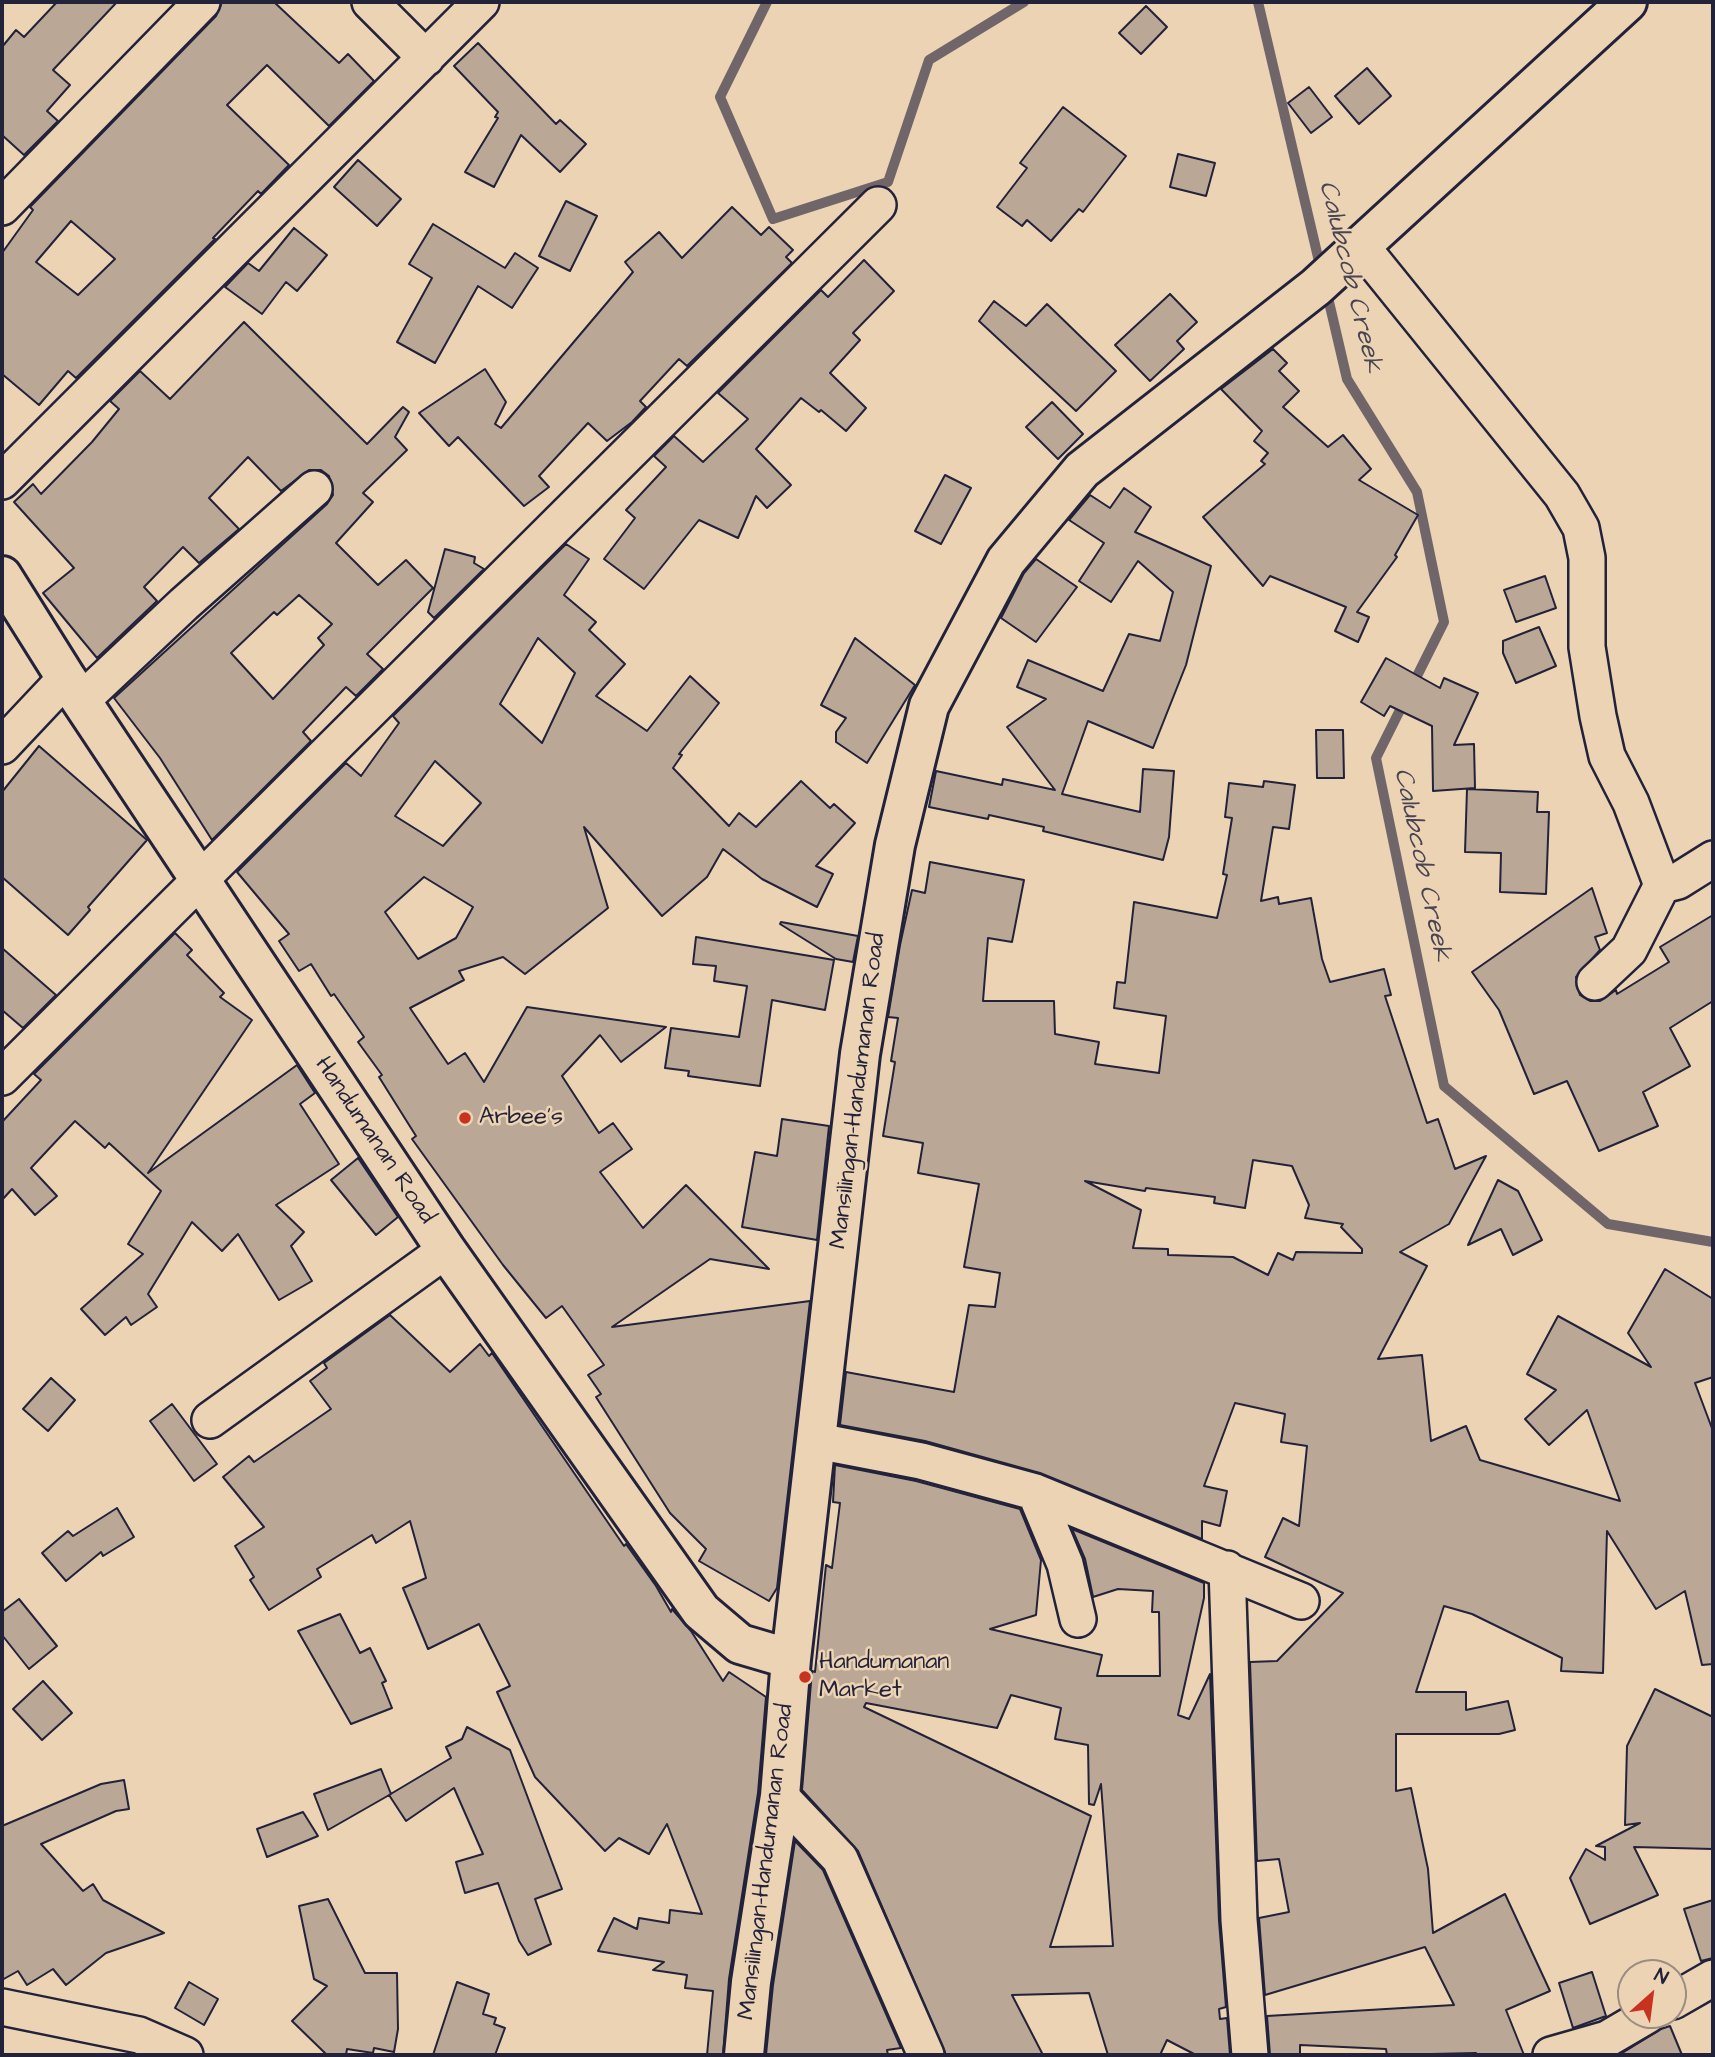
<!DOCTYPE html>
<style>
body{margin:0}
#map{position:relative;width:1715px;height:2057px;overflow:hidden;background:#ecd3b4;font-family:"Architects Daughter",sans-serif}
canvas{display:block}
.frame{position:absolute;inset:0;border:4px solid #22223b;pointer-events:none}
.north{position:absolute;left:1617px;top:1959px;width:70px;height:70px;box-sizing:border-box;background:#ecd3b4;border:2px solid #9b8c84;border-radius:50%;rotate:28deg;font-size:19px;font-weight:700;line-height:28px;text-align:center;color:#22223b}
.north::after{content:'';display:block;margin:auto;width:24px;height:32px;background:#c8321e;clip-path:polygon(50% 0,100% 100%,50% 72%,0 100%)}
</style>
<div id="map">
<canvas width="1715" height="2057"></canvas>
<div class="frame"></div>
<div class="north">N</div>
</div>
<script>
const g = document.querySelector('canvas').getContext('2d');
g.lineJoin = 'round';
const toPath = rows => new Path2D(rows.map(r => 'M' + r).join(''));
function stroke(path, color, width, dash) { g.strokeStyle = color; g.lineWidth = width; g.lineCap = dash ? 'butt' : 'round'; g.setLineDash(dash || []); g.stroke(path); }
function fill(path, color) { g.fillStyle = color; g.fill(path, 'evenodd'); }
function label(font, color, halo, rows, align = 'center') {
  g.font = font + ' "Architects Daughter",sans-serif'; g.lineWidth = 5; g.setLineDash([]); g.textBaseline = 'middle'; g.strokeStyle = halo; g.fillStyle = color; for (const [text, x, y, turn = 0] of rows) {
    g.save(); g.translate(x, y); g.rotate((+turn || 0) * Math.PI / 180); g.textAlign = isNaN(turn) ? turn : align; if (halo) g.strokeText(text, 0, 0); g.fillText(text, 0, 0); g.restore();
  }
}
const stream = toPath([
 [767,2,720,97,773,219,888,182,929,60,1024,2],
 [1258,2,1321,270],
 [1326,289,1347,379,1417,492,1444,622,1376,758,1444,1086,1608,1224,1713,1242]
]);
const building = toPath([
 [57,2,117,2,53,70,70,85,47,111,58,121,24,155,2,135,2,47,16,30,24,37,57,2],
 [222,2,274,2,339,63,348,54,374,81,329,126,267,65,227,105,289,165,261,194,258,191,213,238,215,239,76,378,68,371,39,405,2,374,2,253,33,210,30,207,216,16,222,2],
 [71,221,115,259,78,295,36,262,71,221],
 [1146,6,1167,27,1141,54,1119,33,1146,6],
 [478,43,556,124,560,120,586,144,560,172,521,135,494,187,465,172,498,118,495,117,498,112,454,66,478,43],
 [1367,68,1391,96,1359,124,1335,96,1367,68],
 [1309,87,1332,117,1311,133,1288,103,1309,87],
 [1063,107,1126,156,1083,212,1079,209,1051,241,1027,220,1022,226,997,207,1027,168,1020,163,1063,107],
 [1178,154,1215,163,1206,196,1170,187,1178,154],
 [358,160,401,199,377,226,334,187,358,160],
 [566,201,597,216,570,271,539,256,566,201],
 [732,207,761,235,769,227,793,250,786,257,792,263,687,366,679,359,640,401,646,407,632,422,607,441,588,423,539,476,549,487,524,506,458,437,449,446,419,413,485,369,506,402,495,424,501,428,633,272,625,262,659,232,682,258,732,207],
 [433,224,505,268,515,253,538,268,512,308,478,286,435,363,397,342,432,278,409,264,433,224],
 [294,228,327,255,297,291,286,282,262,314,225,287,248,263,259,271,294,228],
 [864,260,894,291,853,333,860,340,830,373,866,408,846,431,821,410,819,412,801,398,756,449,791,485,767,508,756,496,738,538,699,520,644,589,604,559,635,518,626,510,666,467,654,456,674,436,703,462,748,419,718,393,821,290,828,297,864,260],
 [1170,294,1197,322,1177,341,1184,349,1150,381,1115,345,1170,294],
 [994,301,1026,326,1047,304,1116,371,1076,411,979,321,994,301],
 [244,322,367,444,403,407,409,412,395,437,407,450,363,493,373,502,336,543,378,585,406,560,433,588,367,654,383,669,356,696,346,687,303,732,311,741,212,840,160,758,114,698,327,504,333,495,329,476,321,470,309,470,281,491,248,457,209,498,239,529,199,563,183,547,144,587,157,601,97,658,43,593,74,568,14,502,33,484,41,494,92,442,119,409,110,401,140,371,170,399,244,322],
 [299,595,332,624,318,638,324,645,273,699,231,653,274,612,277,615,299,595],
 [1273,349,1287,363,1279,371,1299,391,1283,407,1328,447,1343,435,1371,469,1359,480,1418,515,1395,555,1397,557,1357,612,1369,617,1358,642,1335,631,1346,607,1270,576,1263,586,1203,517,1265,464,1261,461,1268,453,1254,441,1262,431,1221,389,1273,349],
 [1052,402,1083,434,1058,459,1026,427,1052,402],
 [945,475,971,488,941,544,915,531,945,475],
 [1124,488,1151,507,1135,532,1211,566,1186,665,1153,748,1088,721,1062,794,1140,812,1143,769,1174,771,1169,837,1163,860,1043,831,1044,827,989,815,988,819,929,807,936,771,1002,785,1003,779,1055,790,1007,727,1046,699,1017,687,1028,660,1103,691,1129,634,1160,641,1173,592,1138,561,1111,602,1079,581,1104,543,1069,520,1090,495,1110,508,1124,488],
 [566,544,589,559,564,595,596,622,589,630,625,664,596,696,647,731,690,676,719,703,679,754,682,755,673,768,729,826,739,813,756,827,801,781,830,808,834,804,855,823,816,866,833,874,817,907,762,879,723,849,707,877,662,916,584,827,608,908,525,974,503,957,459,971,464,980,410,1008,448,1064,465,1053,484,1082,527,1007,666,1027,621,1062,600,1035,562,1076,599,1133,613,1123,632,1149,600,1172,643,1228,686,1185,769,1269,710,1259,612,1327,810,1301,777,1588,769,1601,699,1561,706,1549,670,1513,596,1397,601,1394,588,1375,604,1365,562,1306,546,1318,503,1265,412,1139,416,1136,379,1077,382,1075,358,1042,364,1037,334,994,331,996,311,964,299,971,279,941,289,934,237,872,346,763,361,776,399,723,393,716,566,544],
 [538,638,575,673,542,743,500,704,538,638],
 [435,761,481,803,443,846,395,816,435,761],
 [424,877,473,907,456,938,418,959,385,912,424,877],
 [445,549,475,557,474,563,484,569,434,618,428,612,445,549],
 [1036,559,1077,587,1036,642,1001,618,1024,573,1036,559],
 [1545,576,1556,608,1516,622,1504,590,1545,576],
 [1539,627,1556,666,1516,683,1503,653,1503,641,1539,627],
 [855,638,915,685,867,763,836,742,836,732,846,718,821,705,855,638],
 [1386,658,1440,688,1444,678,1478,693,1454,745,1474,744,1475,788,1433,791,1432,726,1390,706,1384,716,1361,702,1386,658],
 [1316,730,1343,730,1344,778,1317,778,1316,730],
 [39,746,147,840,88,907,90,910,68,935,2,877,2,792,39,746],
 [1264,781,1295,785,1289,829,1273,827,1261,901,1278,897,1279,904,1311,898,1322,959,1330,982,1384,969,1391,995,1385,996,1427,1123,1438,1119,1455,1169,1486,1156,1449,1224,1400,1252,1427,1266,1378,1359,1422,1355,1431,1441,1466,1426,1480,1460,1620,1501,1587,1410,1549,1445,1525,1419,1556,1390,1527,1374,1558,1316,1651,1367,1628,1333,1665,1269,1713,1299,1713,1377,1695,1383,1713,1431,1713,1664,1702,1665,1685,1591,1656,1609,1607,1531,1603,1673,1561,1671,1562,1658,1472,1614,1444,1606,1416,1692,1466,1692,1466,1710,1508,1701,1515,1730,1499,1734,1396,1734,1396,1791,1411,1788,1428,1869,1433,1933,1505,1894,1550,1991,1506,2010,1524,2055,1477,2055,1476,2053,1387,2055,1386,2049,1300,2045,1300,2055,1270,2055,1267,2016,1454,2005,1425,1947,1265,1995,1259,1918,1289,1912,1279,1859,1257,1861,1250,1662,1277,1661,1343,1593,1265,1557,1283,1518,1299,1526,1307,1446,1281,1442,1285,1414,1235,1403,1204,1486,1227,1491,1220,1526,1202,1521,1202,1539,1040,1473,925,1441,840,1425,846,1372,954,1392,969,1305,995,1307,1000,1273,964,1267,979,1184,918,1173,923,1143,883,1136,895,1062,891,1061,898,1018,888,1017,900,945,912,890,925,893,930,862,1024,880,1012,942,988,938,983,1001,1054,1001,1055,1034,1099,1042,1095,1064,1159,1073,1166,1016,1114,1008,1117,982,1125,983,1134,902,1217,918,1227,875,1223,874,1232,818,1225,817,1229,783,1263,787,1264,781],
 [1253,1160,1292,1166,1309,1205,1305,1218,1343,1224,1341,1227,1362,1249,1362,1253,1296,1252,1293,1260,1278,1253,1268,1275,1233,1257,1168,1255,1168,1249,1133,1248,1141,1210,1085,1181,1145,1191,1146,1188,1215,1197,1214,1203,1245,1208,1253,1160],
 [1467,789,1538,792,1537,812,1549,812,1546,894,1500,892,1501,853,1465,852,1467,789],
 [1592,888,1607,933,1595,937,1600,950,1576,977,1580,995,1590,1001,1600,1001,1616,990,1617,994,1669,962,1660,947,1713,915,1713,1001,1670,1028,1690,1066,1643,1092,1658,1126,1599,1151,1567,1081,1534,1094,1499,1010,1472,972,1592,888],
 [781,922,858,936,853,962,836,959,780,924,781,922],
 [175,933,192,950,187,955,224,993,220,997,252,1020,148,1173,297,1065,315,1093,300,1104,339,1164,276,1205,304,1232,291,1246,312,1281,279,1300,238,1234,222,1251,192,1222,148,1294,157,1307,131,1325,126,1317,105,1335,81,1309,143,1254,128,1244,161,1191,109,1143,105,1148,75,1121,31,1168,57,1196,35,1215,12,1189,2,1200,2,1122,41,1080,34,1074,175,933],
 [696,937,834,960,825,1010,772,1000,760,1086,688,1076,689,1071,665,1068,671,1028,739,1037,747,986,714,981,716,966,693,964,696,937],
 [2,948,56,995,23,1028,2,1010,2,948],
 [782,1119,829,1126,817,1240,742,1227,755,1152,777,1156,782,1119],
 [358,1158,398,1217,376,1235,331,1180,358,1158],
 [1498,1180,1518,1191,1542,1240,1513,1255,1501,1229,1468,1245,1498,1180],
 [390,1315,450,1372,480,1344,489,1356,492,1353,624,1546,626,1544,656,1586,671,1612,672,1609,691,1631,723,1681,729,1672,766,1697,758,1793,729,1979,723,2055,707,2055,713,1991,685,1988,687,1975,653,1970,664,1962,598,1951,614,1918,637,1929,639,1918,669,1923,670,1910,702,1914,667,1824,649,1854,619,1838,605,1851,535,1777,497,1692,510,1686,479,1624,428,1649,403,1588,426,1578,410,1521,376,1543,372,1535,317,1569,321,1577,269,1610,250,1580,254,1577,235,1546,264,1527,223,1477,249,1456,254,1462,331,1409,310,1381,327,1368,324,1363,390,1315],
 [51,1378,75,1400,48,1431,23,1409,51,1378],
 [172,1404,217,1464,194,1481,150,1421,172,1404],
 [835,1465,916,1481,1020,1509,1041,1560,1036,1615,990,1629,1102,1655,1097,1676,1160,1676,1159,1612,1152,1612,1153,1591,1118,1589,1093,1597,1085,1559,1072,1529,1204,1583,1204,1598,1178,1715,1189,1719,1210,1674,1219,1921,1226,2007,1219,2009,1220,2019,1227,2018,1230,2055,1196,2055,1167,2040,1160,2055,1108,2055,1089,1993,1012,1995,1043,2055,946,2055,858,1851,802,1790,812,1671,815,1672,826,1565,832,1568,840,1503,833,1502,835,1465],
 [1011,1695,1061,1708,1055,1739,1088,1745,1089,1804,1094,1805,1101,1784,1113,1946,1050,1947,1091,1816,864,1707,866,1703,997,1728,1011,1695],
 [117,1508,134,1537,103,1556,101,1552,66,1581,42,1553,68,1531,73,1536,117,1508],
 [19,1599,57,1646,29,1669,2,1635,2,1612,19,1599],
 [340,1614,360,1653,370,1648,386,1681,382,1683,392,1708,351,1724,298,1631,340,1614],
 [43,1681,72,1713,42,1740,13,1709,43,1681],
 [1655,1689,1713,1717,1713,1849,1634,1847,1658,1895,1590,1924,1570,1878,1586,1849,1605,1860,1605,1847,1596,1846,1640,1823,1625,1825,1627,1746,1655,1689],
 [467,1727,510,1750,562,1889,535,1899,551,1944,528,1955,519,1941,498,1883,465,1893,456,1862,483,1854,454,1788,406,1821,389,1795,451,1758,446,1747,462,1739,467,1727],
 [381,1769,391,1794,328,1830,314,1794,381,1769],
 [124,1780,129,1809,116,1811,41,1844,83,1891,93,1884,103,1900,164,1933,106,1953,66,1985,53,1969,27,1985,18,1971,2,1980,2,1826,101,1784,124,1780],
 [303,1812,318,1836,267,1857,257,1829,303,1812],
 [795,1841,823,1870,901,2048,887,2050,888,2055,766,2055,773,1985,795,1841],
 [328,1899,365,1973,397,1973,398,2029,394,2052,374,2048,373,2053,347,2049,346,2055,327,2055,292,2021,327,1986,314,1979,299,1906,328,1899],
 [1713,1900,1713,1958,1701,1961,1684,1909,1713,1900],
 [1592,1972,1606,2016,1573,2028,1559,1983,1592,1972],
 [189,1982,218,1999,204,2025,175,2008,189,1982],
 [457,1982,489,1994,483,2014,496,2018,494,2024,505,2028,495,2055,433,2055,457,1982],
 [1670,2026,1682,2055,1619,2055,1661,2029,1670,2026]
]);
const minor = toPath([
 [370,2,426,58],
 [2,207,202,2],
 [1361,246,1562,495,1581,528,1587,558,1587,647,1598,716,1607,756,1631,803,1662,885,1678,881,1713,859],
 [2,481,481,2],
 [81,701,184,604,314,489],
 [2,746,66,678],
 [1595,982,1629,950,1662,885],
 [2,1077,878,205],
 [210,1420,446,1250],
 [817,1441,921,1461,1035,1492,1301,1601],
 [1035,1492,1065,1564,1078,1619],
 [1227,1569,1239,1920,1250,2055],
 [780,1796,840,1859,926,2055],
 [1673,2001,1713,1978],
 [2,2007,139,2035,185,2055],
 [1551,2055,1607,2039,1648,2015]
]);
const tertiary = toPath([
 [2,576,66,678,446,1250,701,1611,740,1644,791,1659],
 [744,2055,751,1982,780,1796,791,1659,860,1054,895,845,929,706,1006,561,1082,470,1316,287,1627,2]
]);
const markers = [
 [465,1118,7,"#c8321e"],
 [805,1677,7,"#c8321e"]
];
const streetNames = [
 ["Mansilingan-Handumanan Road",859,1091,-83],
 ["Handumanan Road",374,1141,56],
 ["Mansilingan-Handumanan Road",767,1862,-83]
];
const poiNames = [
 ["Arbee's",479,1118],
 ["Handumanan",819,1663],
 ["Market",819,1691]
];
const waterNames = [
 ["Calubcob Creek",1349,277,76],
 ["Calubcob Creek",1421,865,78]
];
stroke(stream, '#70666a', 10);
fill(building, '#baa796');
stroke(building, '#22223b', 2);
stroke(minor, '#22223b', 40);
stroke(tertiary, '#22223b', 44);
stroke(minor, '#ecd3b4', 35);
stroke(tertiary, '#ecd3b4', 38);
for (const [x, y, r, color] of markers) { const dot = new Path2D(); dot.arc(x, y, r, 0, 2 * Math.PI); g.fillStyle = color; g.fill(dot); stroke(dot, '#ecd3b4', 2.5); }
label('24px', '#22223b', '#ecd3b4', streetNames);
label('24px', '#22223b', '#ecd3b4', poiNames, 'left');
label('italic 26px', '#494452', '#ecd3b4', waterNames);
</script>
